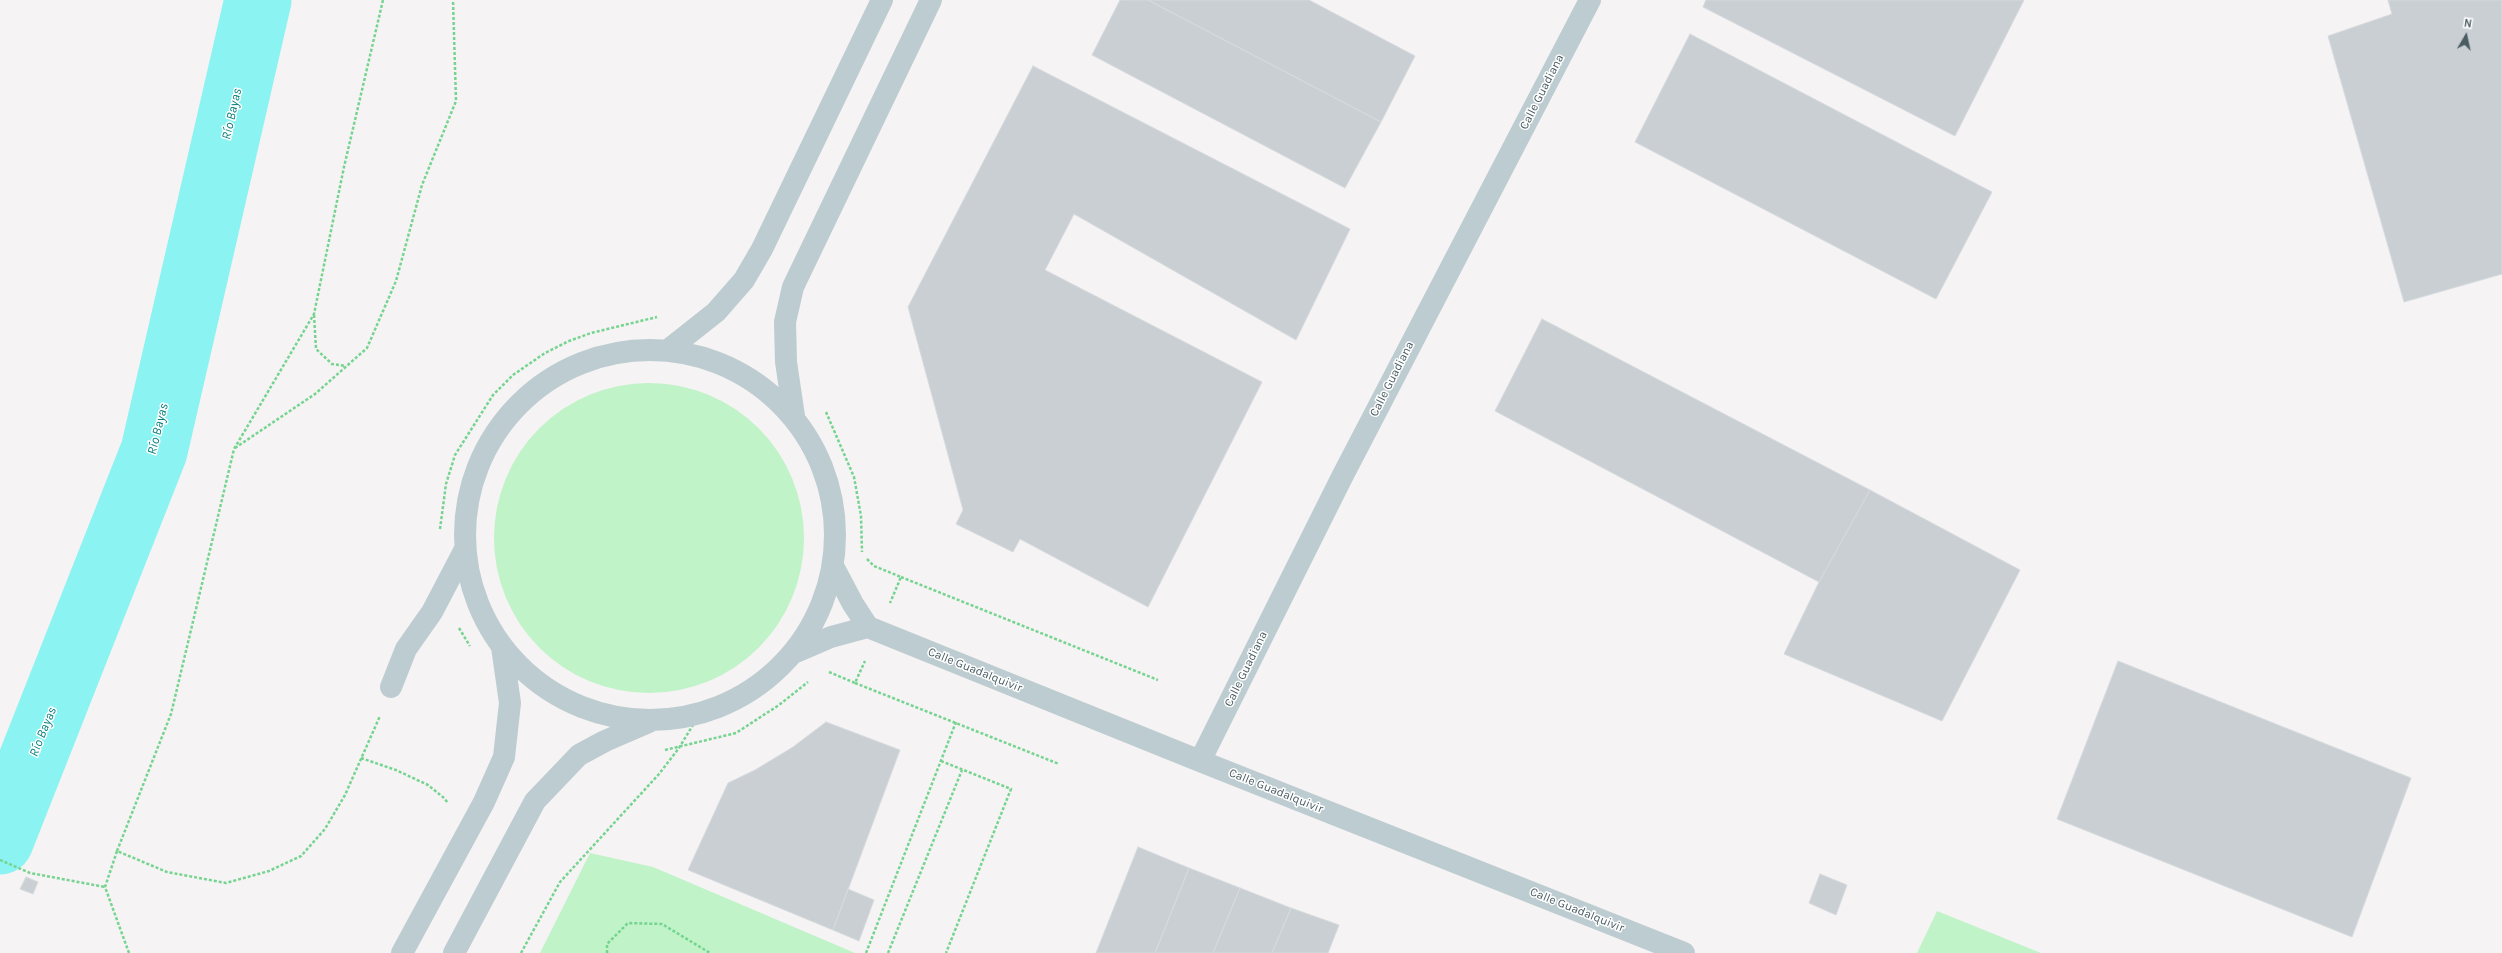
<!DOCTYPE html>
<meta charset="utf-8">
<style>
body{margin:0}
#map{position:relative;width:2502px;height:953px;overflow:hidden;background:#f5f3f3;font-family:Karla,sans-serif}
canvas{display:block}
.north{position:absolute;left:2446px;top:16px;width:40px;height:40px;-webkit-text-stroke:3px #fff;paint-order:stroke;rotate:9deg;font-size:11px;font-weight:700;line-height:16px;text-align:center;color:#495c62}
.north::after{content:'';display:block;margin:auto;width:14px;height:18px;background:#495c62;clip-path:polygon(50% 0,100% 100%,50% 72%,0 100%)}
</style>
<div id="map">
<canvas width="2502" height="953"></canvas>
<div class="north">N</div>
</div>
<script>
const g = document.querySelector('canvas').getContext('2d');
g.lineJoin = 'round';
function fill(path, color) { g.fillStyle = color; g.fill(path, 'evenodd'); }
const toPath = rows => new Path2D(rows.map(r => 'M' + r).join(''));
function stroke(path, color, width, dash) { g.strokeStyle = color; g.lineWidth = width; g.lineCap = dash ? 'butt' : 'round'; g.setLineDash(dash || []); g.stroke(path); }
function label(font, color, halo, rows, align = 'center') {
  g.font = font + ' Karla,sans-serif'; g.lineWidth = 3; g.setLineDash([]); g.textBaseline = 'middle'; g.strokeStyle = halo; g.fillStyle = color; for (const [text, x, y, turn = 0] of rows) {
    g.save(); g.translate(x, y); g.rotate((+turn || 0) * Math.PI / 180); g.textAlign = isNaN(turn) ? turn : align; if (halo) g.strokeText(text, 0, 0); g.fillText(text, 0, 0); g.restore();
  }
}
const green = toPath([
 '494 538a155 155 0 1 1 310 0a155 155 0 1 1-310 0Z',
 [590,853,653,867,855,953,540,953],
 [1937,911,2041,953,1917,953]
]);
const river = toPath([
 [0,841,154,451,258,0]
]);
const building = toPath([
 [1120,0,1148,0,1381,122,1345,188,1092,55,1120,0],
 [1148,0,1309,0,1415,56,1381,122,1148,0],
 [1706,0,2024,0,1955,136,1703,7,1706,0],
 [2388,0,2502,0,2502,274,2404,302,2328,36,2392,14,2388,0],
 [1690,34,1992,192,1936,299,1635,142,1690,34],
 [1033,66,1350,229,1296,340,1074,214,1045,270,1262,382,1148,607,1020,539,1013,552,956,524,963,510,908,307,1033,66],
 [1542,319,1870,490,1819,582,1495,411,1542,319],
 [1870,490,2020,570,1942,721,1784,654,1819,582,1870,490],
 [2118,661,2411,778,2352,937,2057,819,2118,661],
 [826,722,900,750,833,930,688,870,728,783,755,770,793,747,826,722],
 [1138,847,1189,868,1155,953,1096,953,1138,847],
 [1189,868,1240,888,1213,953,1155,953,1189,868],
 [1820,874,1847,885,1836,915,1809,903,1820,874],
 [26,877,38,882,33,894,20,889,26,877],
 [1240,888,1291,908,1272,953,1213,953,1240,888],
 [848,889,874,900,859,941,833,930,848,889],
 [1291,908,1339,925,1328,953,1272,953,1291,908]
]);
const path = toPath([
 [314,315,316,349,332,364,346,366],
 [826,412,854,477,861,516,862,552],
 [235,448,315,394,367,348,396,281,422,185,456,101,453,0],
 [440,529,446,484,455,455,493,395,513,375,545,353,569,341,591,333,657,317],
 [867,559,874,566,901,577,890,603],
 [901,577,1158,680],
 [459,628,470,646],
 [829,672,855,683,865,661],
 [855,683,1059,764],
 [665,750,736,733,779,705,808,682],
 [361,758,396,770,428,785,444,798,448,803],
 [941,761,1011,789,946,953],
 [117,851,171,714,234,449,314,314,344,167,383,0],
 [0,860,30,873,105,887],
 [129,953,105,887,117,851,167,872,226,883,269,871,301,856,325,829,345,795,380,716],
 [521,953,560,882,659,774,679,748,699,715],
 [607,953,607,944,628,923,662,924,710,953],
 [866,953,956,722],
 [888,953,962,770]
]);
const minor = toPath([
 '465 535a185 185 0 1 1 370 0a185 185 0 1 1-370 0Z',
 [668,350,716,312,744,280,762,249,882,0],
 [794,416,786,362,785,322,793,287,931,0],
 [834,568,853,604,868,627,1200,761,1684,953],
 [796,652,831,637,868,627],
 [391,687,406,649,432,612,465,549],
 [1200,761,1342,477,1590,0],
 [402,953,484,802,504,757,510,703,502,647],
 [454,953,535,801,579,755,605,741,649,722]
]);
const streetNames = [
 ["Calle Guadiana",1542,92,-63],
 ["Calle Guadiana",1392,379,-63],
 ["Calle Guadiana",1246,669,-64],
 ["Calle Guadalquivir",975,670,22],
 ["Calle Guadalquivir",1276,791,22],
 ["Calle Guadalquivir",1577,910,22]
];
const waterNames = [
 ["Río Bayas",232,114,-77],
 ["Río Bayas",158,429,-76],
 ["Río Bayas",43,732,-68]
];
fill(green, '#c0f3c8');
stroke(river, '#8bf3f1', 67);
fill(building, '#c9cfd2');
stroke(building, '#d6dade', 1);
stroke(path, '#75d490', 2.5, [3, 2]);
stroke(minor, '#bdccd0', 22);
label('12px', '#495c62', '#fff', streetNames);
label('italic 13px', '#08807d', '#fff', waterNames);
</script>
